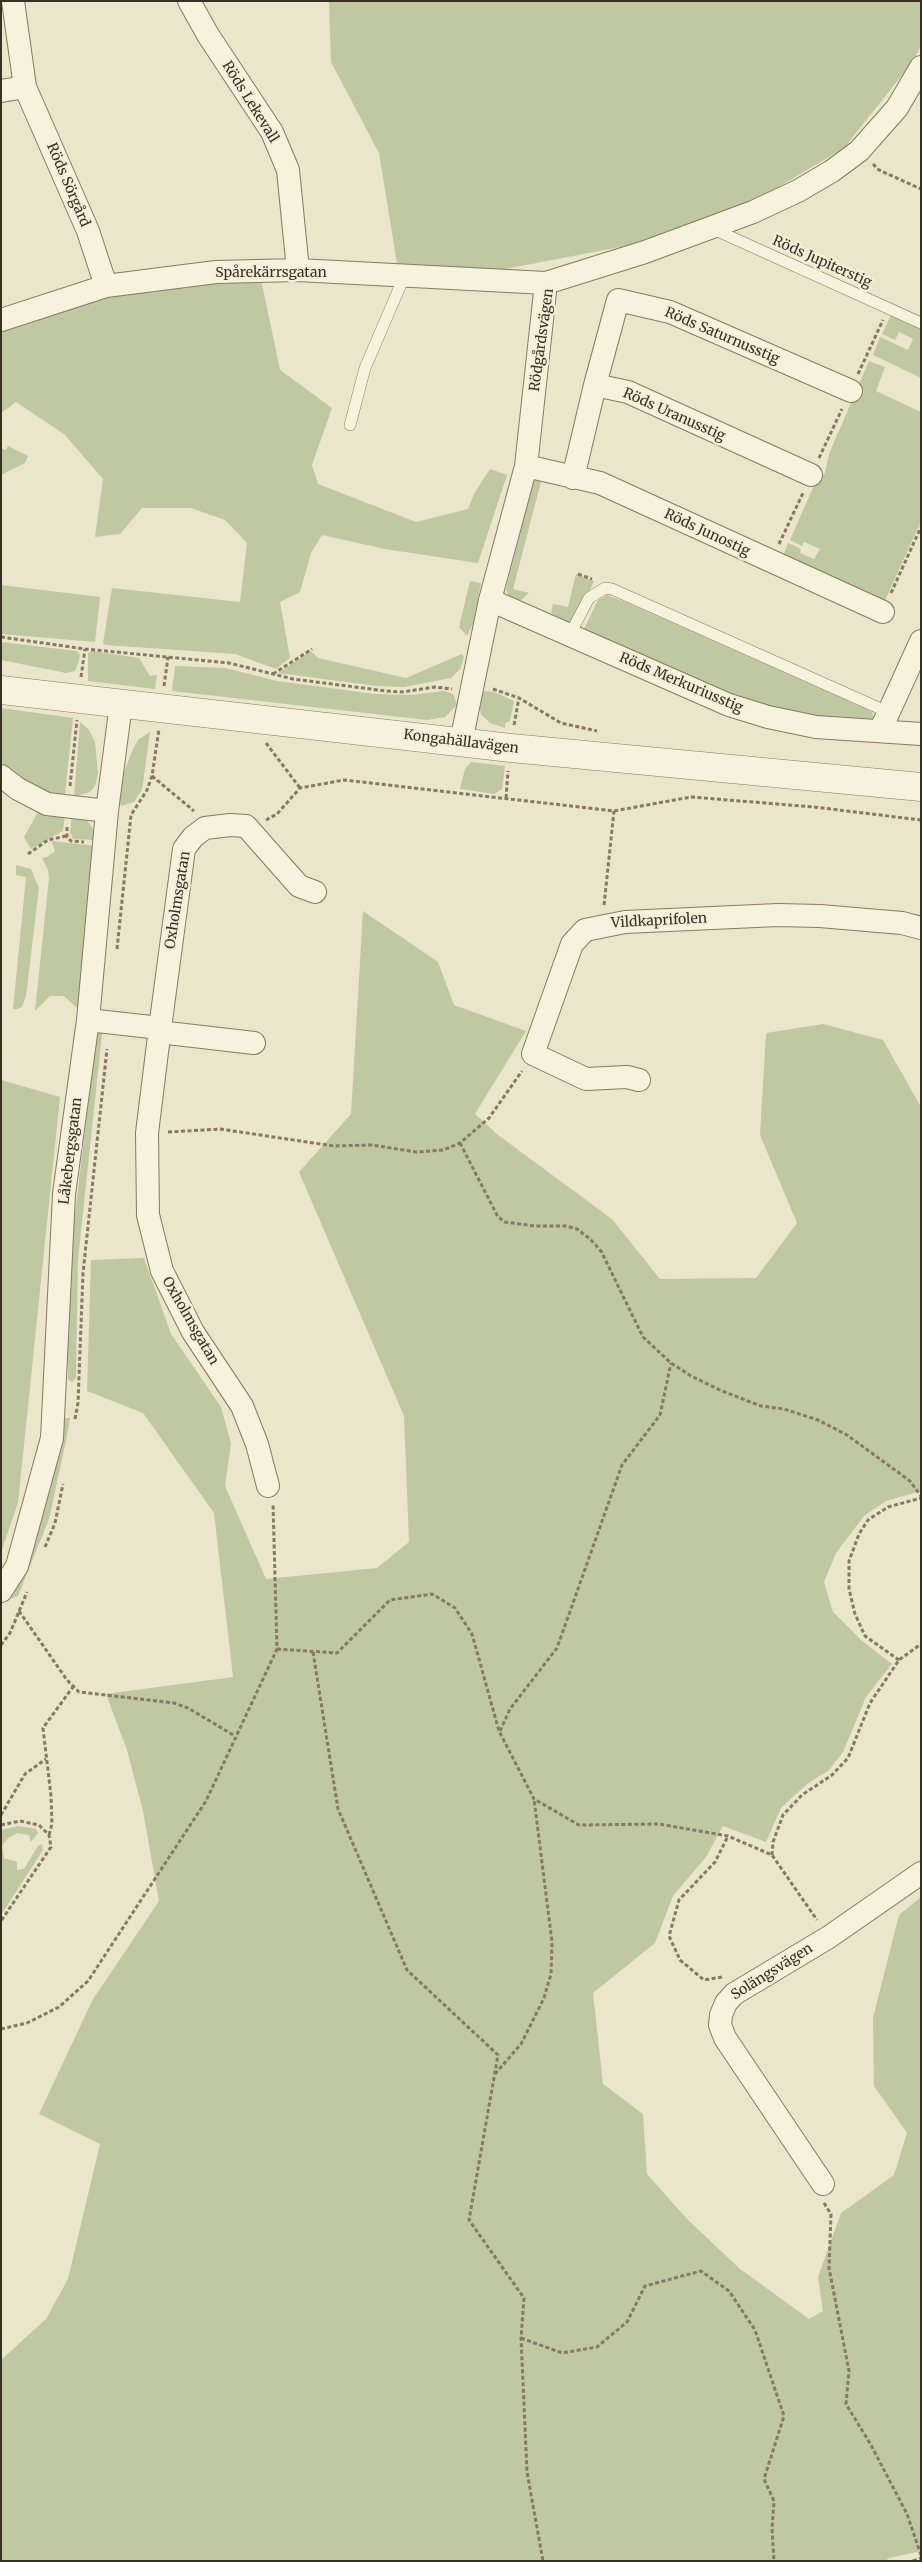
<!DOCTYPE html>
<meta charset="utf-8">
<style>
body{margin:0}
#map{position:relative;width:922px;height:2562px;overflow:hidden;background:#ebe5cb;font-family:Merriweather,serif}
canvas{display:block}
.frame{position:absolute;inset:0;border:2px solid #393023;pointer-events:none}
</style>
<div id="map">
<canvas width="922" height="2562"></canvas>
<div class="frame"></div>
</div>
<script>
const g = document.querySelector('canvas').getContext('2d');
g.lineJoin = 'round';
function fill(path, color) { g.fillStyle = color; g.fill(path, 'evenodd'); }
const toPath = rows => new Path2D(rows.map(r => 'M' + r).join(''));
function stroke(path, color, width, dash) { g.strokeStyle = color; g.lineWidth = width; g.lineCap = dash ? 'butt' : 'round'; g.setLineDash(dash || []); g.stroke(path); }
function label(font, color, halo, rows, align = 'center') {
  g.font = font + ' Merriweather,serif'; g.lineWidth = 5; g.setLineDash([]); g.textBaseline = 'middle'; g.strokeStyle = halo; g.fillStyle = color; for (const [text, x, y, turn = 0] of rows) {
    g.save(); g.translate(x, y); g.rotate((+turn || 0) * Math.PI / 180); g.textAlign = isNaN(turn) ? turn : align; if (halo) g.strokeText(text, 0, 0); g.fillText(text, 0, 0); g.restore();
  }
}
const green = toPath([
 [329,1,921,1,921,45,914,60,844,148,755,201,641,243,500,270,397,264,379,153,331,62],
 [261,279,280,370,332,408,312,465,318,484,416,522,468,509,474,494,490,469,507,475,478,563,385,549,322,535,311,553,300,592,280,602,290,658,276,669,235,654,105,645,103,643,112,588,240,602,247,543,225,520,191,508,142,508,120,534,95,537,103,479,64,434,16,402,1,413,1,331,60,310,140,288],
 [891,315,921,329,921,378,873,355,880,337,908,350,913,339,899,332,895,340,882,334],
 [869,361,885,367,876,391,921,412,921,521,883,605,782,559,788,543,801,549,800,553,814,559,820,549,804,542,802,546,790,540,816,481,825,473,829,454],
 [8,446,28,456,25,463,1,475,1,448,6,450],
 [542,478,513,589,529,593,520,601,508,595,506,589,532,485,536,479],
 [576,574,594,581,577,619,570,623,551,613,553,604,568,607],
 [470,581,481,583,473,624,467,636,459,627],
 [1,585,100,597,95,642,1,634],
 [607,595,630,604,864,708,872,712,874,718,868,722,793,713,747,703,584,629,598,600],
 [1,642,77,651,80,655,79,661,75,671,66,673,1,660],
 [92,651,139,658,150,676,157,675,155,689,88,681,88,653],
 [311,651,318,658,406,678,462,654,464,657,460,669,451,678,404,687,376,686,278,673],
 [175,666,226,668,277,681,375,694,412,695,444,691,453,694,457,705,445,717,427,720,172,691],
 [483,691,494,692,514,701,510,721,505,723,505,728,490,723,481,714,479,704,481,693],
 [1,708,73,718,65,794,50,794,19,778,1,762],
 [80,722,89,730,95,742,98,773,95,786,90,792,74,797],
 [150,732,142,790,134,802,121,806,119,800,124,772,133,749,138,740],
 [471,762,505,766,502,789,494,794,460,789,465,769],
 [38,812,65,815,63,831,31,849,24,837],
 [72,816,87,820,92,827,95,837,93,840,73,839,70,832],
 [53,841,95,846,78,1009,64,996,50,996,35,1011,49,878,48,870,42,858,47,857,55,851,52,842,48,843],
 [16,865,31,869,39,888,26,996,22,1007,17,1009,13,1009,26,877,16,875],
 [363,911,438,962,454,1005,526,1031,475,1114,498,1135,612,1219,660,1279,756,1278,797,1223,760,1135,766,1033,823,1024,883,1040,921,1107,921,1491,886,1501,864,1516,836,1553,824,1582,833,1612,861,1640,892,1664,866,1697,843,1752,829,1770,807,1784,781,1808,766,1842,723,1826,706,1857,673,1896,655,1943,593,1993,603,2084,643,2114,647,2174,687,2219,740,2269,809,2319,823,2311,818,2277,841,2213,894,2175,907,2133,874,2086,873,2018,899,1915,921,1897,921,2551,889,2558,885,2561,1,2561,1,2360,46,2319,68,2279,100,2144,39,2114,93,1999,159,1901,143,1811,127,1750,106,1694,233,1677,214,1513,143,1413,87,1391,91,1260,144,1258,171,1334,221,1407,231,1443,225,1486,266,1579,377,1568,409,1542,404,1416,299,1172,351,1114],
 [97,1032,102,1034,78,1260,76,1378,72,1382,68,1379,67,1341,72,1238],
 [1,1080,60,1097,18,1503,1,1552],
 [65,1418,70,1418,67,1436,49,1519,18,1596,7,1600,63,1420],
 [18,1826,36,1829,38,1833,31,1842,29,1835,17,1833,8,1838,2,1846,4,1858,17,1862,17,1870,24,1869,38,1846,42,1844,43,1850,1,1915,1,1830]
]);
const path = toPath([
 [873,164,879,170,921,189],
 [858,374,883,320],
 [819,458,842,409],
 [779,544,803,493],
 [578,574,592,579],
 [891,593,921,527],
 [1,637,85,649,229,663,293,679,386,691,402,692,435,687,452,689],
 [273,674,312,649],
 [81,677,85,649],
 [164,686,168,657],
 [493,689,519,698,561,723,597,731],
 [514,725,519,698],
 [266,743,300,788],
 [152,776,194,811],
 [70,786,77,720],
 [506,798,508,771],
 [266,820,277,814,300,788,344,780,614,811,691,797,814,807,921,820],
 [67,827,67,837,71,841,84,842],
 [28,854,48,840,66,836],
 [604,905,614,811],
 [117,949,131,815,147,790,152,776,159,729],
 [168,1132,220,1129,334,1146,372,1145,416,1152,443,1150,460,1143,489,1118,522,1071],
 [460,1143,498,1217,505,1222,534,1226,566,1226,577,1229,590,1239,601,1251,643,1337,671,1363,691,1376,722,1391,761,1406,784,1409,818,1420,847,1435,910,1481,921,1496],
 [75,1419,78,1403,83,1273,107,1049],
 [45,1547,55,1523,63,1484],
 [19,1611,67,1680,79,1692,174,1703,188,1708,235,1736],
 [1,1645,10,1633,27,1592],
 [277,1649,337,1653,390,1600,432,1594,455,1608,472,1634,499,1731,534,1799,579,1825,659,1824,728,1836,772,1855,817,1920],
 [313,1652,338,1809,407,1970,498,2055,469,2220,524,2298,521,2338,527,2472,543,2561],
 [899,1660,865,1636,855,1614,849,1589,849,1561,859,1534,868,1520,888,1507,921,1498],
 [500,1731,510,1709,557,1648,622,1465,660,1415,671,1363],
 [1,1815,25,1774,46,1759],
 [1,1825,20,1821,39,1825,49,1835,51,1847,1,1921],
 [49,1835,52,1824,51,1796,43,1728,73,1687],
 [772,1855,773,1842,783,1815,802,1795,832,1775,848,1758,870,1703,899,1660,921,1644],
 [722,1977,704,1980,680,1960,669,1936,679,1900,715,1862,728,1836],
 [1,2029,27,2023,59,2007,88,1981,206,1801,277,1649,273,1504],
 [495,2074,521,2044,544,1998,551,1974,552,1942,534,1799],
 [824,2203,831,2214,829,2268,849,2371,846,2404,871,2445,907,2514,921,2555],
 [521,2338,562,2353,597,2347,627,2322,645,2286,701,2271,729,2291,755,2330,784,2416,764,2479,774,2501,772,2529,774,2561],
 [913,2561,921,2558]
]);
const service = toPath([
 [711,228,921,323],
 [350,425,365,368,404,277],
 [569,636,589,598,605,588,612,589,890,713]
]);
const minor = toPath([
 [13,1,25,87,88,231,106,286],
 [189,1,208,35,272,132,288,170,298,270],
 [1,91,25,87],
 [1,320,106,286,216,272,298,270,546,283],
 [595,385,618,300,670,312,851,391],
 [526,466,600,483,883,612],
 [573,478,595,385,628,392,811,475],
 [490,600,729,705,768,717,816,727,921,734],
 [881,729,921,641],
 [461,742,490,600,526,466,546,283,645,252,753,212,798,191,832,171,859,151,897,108,921,67],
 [1,776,18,789,47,804,107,811],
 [88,1020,160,1028,147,1133,148,1215,162,1271,193,1332,242,1406,257,1444,268,1486],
 [160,1028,184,849,193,837,205,828,230,825,246,826,299,886,315,892],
 [159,1032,254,1043],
 [639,1080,627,1077,586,1079,533,1054,572,944,585,930,625,922,778,915,820,916,902,923,921,928],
 [1,1591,17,1566,52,1438,64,1194,88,1020,107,811,121,704],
 [823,2184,725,2038,720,2025,721,2015,726,2003,734,1994,829,1937,921,1873]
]);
const tertiary = toPath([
 [1,690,511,748,921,787]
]);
const streetNames = [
 ["Röds Lekevall",250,102,58],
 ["Röds Sörgård",68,185,67],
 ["Röds Jupiterstig",822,262,24],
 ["Spårekärrsgatan",271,273],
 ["Röds Saturnusstig",722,336,23],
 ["Rödgårdsvägen",542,340,-82],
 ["Röds Uranusstig",674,415,24],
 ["Röds Junostig",707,533,25],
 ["Röds Merkuriusstig",681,683,23],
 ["Kongahällavägen",461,742,7],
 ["Oxholmsgatan",178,900,-81],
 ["Vildkaprifolen",659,921,-3],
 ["Låkebergsgatan",71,1151,-83],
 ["Oxholmsgatan",190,1321,60],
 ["Solängsvägen",772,1972,-32]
];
fill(green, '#bfc8a0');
stroke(service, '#867961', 12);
stroke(minor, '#867961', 24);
stroke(tertiary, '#867961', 29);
stroke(path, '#867961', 3, [4, 2.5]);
stroke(service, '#f6f2de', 11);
stroke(minor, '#f6f2de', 22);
stroke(tertiary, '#f6f2de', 28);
label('14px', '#393023', '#f3efda', streetNames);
</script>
